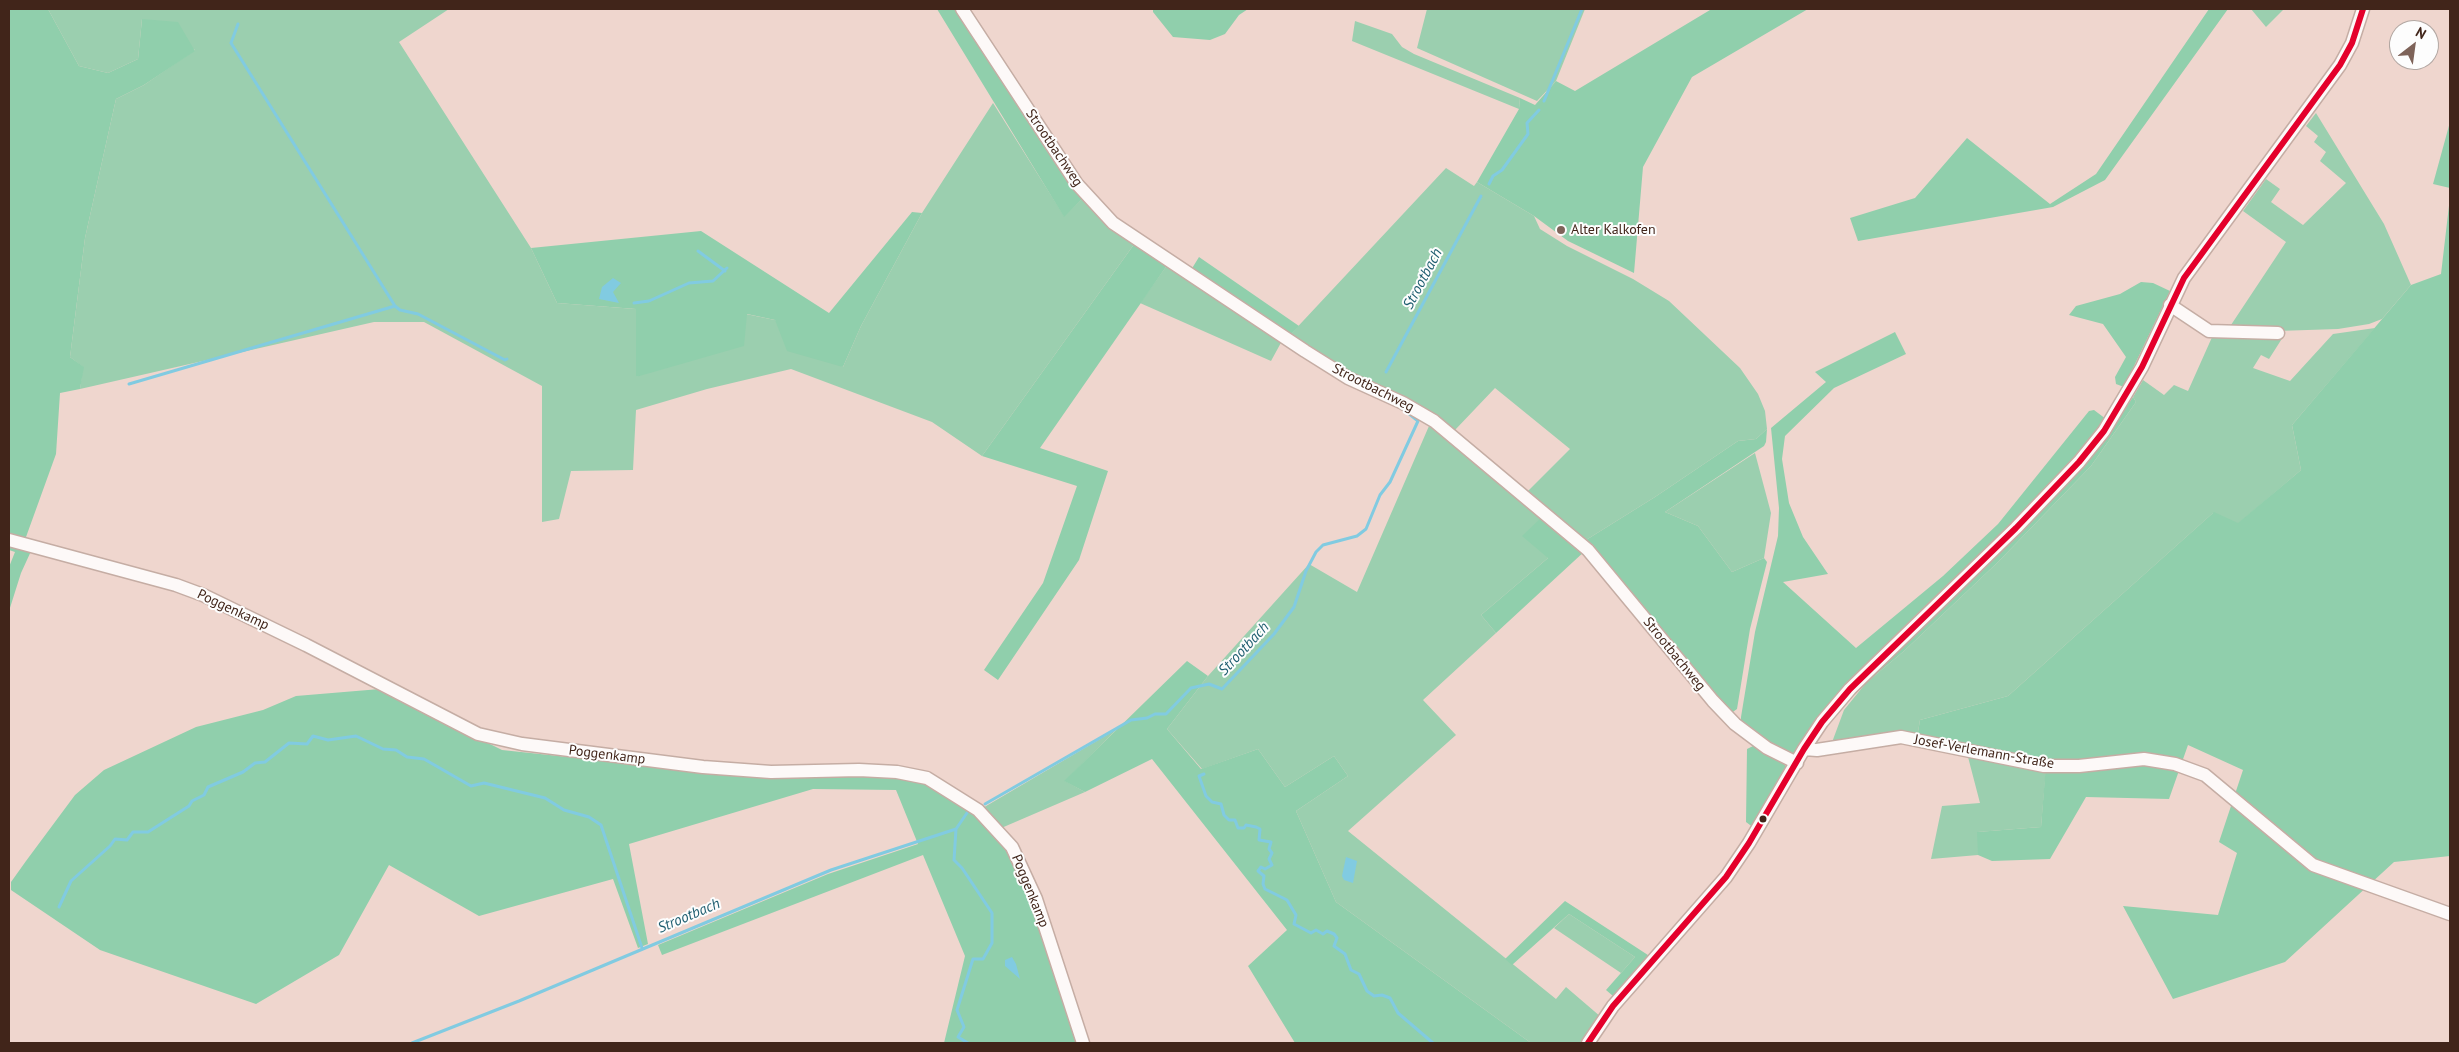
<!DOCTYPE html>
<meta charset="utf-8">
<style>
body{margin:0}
#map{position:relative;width:2459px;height:1052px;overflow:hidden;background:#efd6ce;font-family:"PT Sans",sans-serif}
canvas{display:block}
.frame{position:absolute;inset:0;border:10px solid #41251a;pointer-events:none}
.north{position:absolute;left:2389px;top:20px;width:50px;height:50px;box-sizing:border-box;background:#fdfdfd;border:1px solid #b2a7a2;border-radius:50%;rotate:30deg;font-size:14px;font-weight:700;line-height:20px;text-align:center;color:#41251a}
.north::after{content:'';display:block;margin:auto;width:18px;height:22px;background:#7e6359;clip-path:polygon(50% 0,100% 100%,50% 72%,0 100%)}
</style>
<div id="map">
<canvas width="2459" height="1052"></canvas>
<div class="frame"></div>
<div class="north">N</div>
</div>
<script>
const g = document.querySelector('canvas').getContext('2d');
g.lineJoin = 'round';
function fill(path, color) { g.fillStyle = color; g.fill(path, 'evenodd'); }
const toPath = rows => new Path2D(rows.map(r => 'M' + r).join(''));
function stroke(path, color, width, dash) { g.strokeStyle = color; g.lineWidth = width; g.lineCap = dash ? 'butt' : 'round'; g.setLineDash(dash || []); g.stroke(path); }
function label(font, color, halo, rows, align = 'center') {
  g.font = font + ' "PT Sans",sans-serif'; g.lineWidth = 4; g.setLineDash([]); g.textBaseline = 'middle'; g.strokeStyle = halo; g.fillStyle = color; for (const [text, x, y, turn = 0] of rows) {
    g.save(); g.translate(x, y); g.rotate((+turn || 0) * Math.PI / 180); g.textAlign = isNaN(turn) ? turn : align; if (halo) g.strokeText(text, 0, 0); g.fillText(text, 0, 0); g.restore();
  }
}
const green = toPath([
 [48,9,449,9,399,42,531,248,557,303,636,309,636,377,746,314,775,320,843,367,861,326,922,213,993,103,1064,216,1084,197,1135,243,982,456,932,422,791,369,707,389,636,410,633,470,571,471,559,519,542,522,542,386,424,322,374,322,80,389,83,367,70,357,85,238,116,99,144,85,195,50,142,19,138,59,108,73,79,66],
 [1427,9,1585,9,1556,81,1537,101,1417,48],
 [2251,9,2284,9,2266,27],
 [1355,21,1392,34,1402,47,1414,54,1520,98,1519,109,1352,41],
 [2316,113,2384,224,2411,285,2382,319,2369,324,2338,329,2277,331,2229,328,2286,242,2243,211,2266,179,2280,189,2271,202,2303,225,2346,183,2320,161,2326,152,2314,142,2318,136,2306,126],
 [1446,168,1474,186,1477,182,1534,216,1540,229,1567,246,1633,279,1669,301,1740,368,1758,394,1765,411,1767,429,1756,439,1738,441,1655,497,1586,540,1527,492,1570,449,1495,388,1455,430,1435,417,1351,377,1289,336],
 [1168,264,1283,339,1271,361,1140,303],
 [2375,328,2292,425,2301,470,2238,524,2213,513,2008,696,1920,720,1917,738,1831,745,1844,710,1866,683,1904,651,1998,562,2091,466,2136,402,2133,397,2143,380,2164,395,2174,385,2188,391,2213,335,2283,337,2269,359,2261,355,2253,368,2290,381,2333,334],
 [1429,426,1542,517,1548,558,1481,615,1496,633,1423,700,1456,735,1348,831,1556,999,1566,987,1601,1017,1584,1043,1531,1043,1336,902,1296,811,1348,776,1334,756,1285,787,1258,749,1202,769,1167,729,1208,676,1309,564,1357,592],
 [1755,453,1771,513,1764,558,1732,572,1698,526,1665,512],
 [1117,729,1065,781,1085,792,999,829,981,809],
 [1968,757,2046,769,2041,827,1978,832,1978,855,1931,859,1942,806,1980,803],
 [1569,914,1635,957,1621,973,1554,928]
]);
const forest = toPath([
 [9,9,48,9,79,66,108,73,138,59,142,19,178,22,195,51,144,85,116,99,85,238,70,357,84,367,80,389,60,393,56,454,26,537,22,539,9,535],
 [937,9,959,9,1084,197,1064,217],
 [1153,9,1248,9,1239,15,1225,34,1210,40,1173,37,1153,12],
 [1808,9,1692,77,1643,167,1634,273,1568,241,1534,216,1477,182,1519,109,1520,98,1535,105,1556,81,1575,91,1710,10],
 [2209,9,2228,9,2105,180,2053,207,1858,241,1850,218,1915,198,1967,138,2050,204,2096,174],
 [2450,122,2450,188,2433,184],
 [2450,197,2450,856,2394,862,2285,962,2173,999,2123,906,2218,915,2237,853,2219,842,2243,770,2188,745,2169,799,2086,797,2050,859,1992,861,1978,855,1977,832,2041,827,2046,763,1917,738,1920,720,2008,696,2214,512,2238,523,2301,470,2292,425,2411,285,2441,274],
 [912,212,922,213,861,326,843,367,787,351,775,320,747,314,744,346,636,377,636,309,557,303,531,248,701,231,829,313],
 [1135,243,1168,264,1040,448,1108,471,1079,560,998,680,984,670,1043,583,1077,486,982,456],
 [1199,257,1299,326,1289,336,1191,270],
 [2141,282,2153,283,2170,291,2124,387,2116,384,2115,377,2126,357,2103,324,2069,315,2076,306,2120,294],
 [1895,332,1906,354,1834,388,1785,436,1782,459,1789,503,1803,537,1828,574,1783,582,1856,648,1943,576,1998,524,2089,411,2094,410,2106,419,2077,457,2032,506,1956,581,1795,757,1779,749,1741,723,1741,717,1755,632,1778,536,1779,508,1771,428,1826,382,1815,372],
 [2133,397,2136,402,2091,466,1998,562,1904,651,1866,683,1873,672,2108,434],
 [1767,429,1766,442,1764,446,1665,512,1698,526,1732,572,1764,558,1767,562,1750,629,1737,709,1730,714,1586,540,1655,497,1738,441,1756,439],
 [1542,517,1586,550,1496,633,1481,615,1548,558,1522,536],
 [9,543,32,549,21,573,9,611,9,567,15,552,9,550],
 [1187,661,1208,676,1167,729,1201,769,1258,749,1285,787,1334,756,1348,776,1296,811,1336,902,1531,1043,1295,1043,1248,966,1287,930,1152,759,1085,792,1064,781],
 [380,689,502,750,710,772,860,773,925,781,975,812,1010,849,1034,901,1080,1043,944,1043,965,956,923,855,662,955,658,945,828,874,918,844,896,790,813,789,629,844,648,944,638,948,613,879,479,916,389,865,339,955,256,1004,100,950,11,890,11,882,26,861,75,795,104,770,196,727,263,710,296,696],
 [1753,746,1783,760,1787,770,1754,828,1746,822,1747,749],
 [1565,901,1651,957,1613,996,1606,990,1635,957,1569,914,1512,965,1505,959]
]);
const water = toPath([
 [613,278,621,283,613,292,619,303,599,299,602,287],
 [1346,857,1357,861,1353,883,1344,880,1342,876],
 [1012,957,1016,964,1020,979,1005,966,1005,960]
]);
const stream = toPath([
 [238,24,231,43,395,306],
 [1544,101,1582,9],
 [1489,184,1493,176,1502,170,1528,134,1527,123,1539,110],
 [698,251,725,271],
 [634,303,649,301,689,283,713,281,727,268],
 [1386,372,1481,196],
 [129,384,395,306,400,310,418,314,505,360,507,359],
 [1204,774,1199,776,1206,796,1212,802,1221,804,1224,815,1229,820,1235,820,1238,828,1244,828,1246,825,1256,827,1260,829,1259,840,1271,842,1269,849,1272,853,1269,859,1272,865,1265,869,1261,867,1258,871,1264,876,1263,884,1265,889,1287,900,1296,915,1294,924,1311,933,1316,930,1323,934,1327,931,1334,934,1337,938,1334,946,1345,954,1351,970,1359,974,1367,991,1374,996,1382,995,1390,998,1398,1013,1433,1043],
 [985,804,1131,720,1147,718,1155,714,1166,714,1191,688,1209,684,1222,689,1274,634,1294,607,1306,571,1316,552,1323,545,1357,536,1366,529,1380,495,1390,482,1418,421,1408,413],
 [956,829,954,860,962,868,992,913,992,943,983,959,973,959,957,1010,964,1027,958,1037,968,1043],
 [59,907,71,881,110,846,115,839,127,840,133,832,148,832,189,806,192,801,204,795,208,787,243,772,255,763,265,762,289,743,307,744,313,736,328,740,356,736,383,749,396,750,407,757,424,759,471,786,484,783,545,798,564,810,589,817,601,825,642,948],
 [412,1043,519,1001,831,870,956,829,969,810]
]);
const minor = toPath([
 [962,9,1077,184,1113,223,1305,351,1348,378,1403,403,1434,421,1588,550,1713,701,1735,724,1767,748,1797,763],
 [2170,305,2209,331,2278,333],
 [9,540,176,585,203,595,306,645,478,734,522,744,703,767,771,772,859,770,897,772,927,778,978,810,1012,847,1036,899,1083,1043],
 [1804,749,1817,750,1901,737,2044,766,2079,766,2144,759,2175,764,2205,775,2313,865,2450,914],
 [1588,1043,1613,1006,1726,877,1749,843,1804,749,1822,722,1850,689,2016,528,2079,462,2104,431,2142,367,2184,278,2340,65,2352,43,2363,9]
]);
const bus1 = toPath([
 [1588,1043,1613,1006,1726,877,1749,843,1804,749,1822,722,1850,689,2016,528,2079,462,2104,431,2142,367,2184,278,2340,65,2352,43,2363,9]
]);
const markers = [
 [1561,230,5,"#7e6359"],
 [1763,819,4.5,"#41251a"]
];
const streetNames = [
 ["Strootbachweg",1054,148,56],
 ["Strootbachweg",1373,388,27],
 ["Poggenkamp",233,610,25],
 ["Strootbachweg",1674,654,51],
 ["Josef-Verlemann-Straße",1984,752,10],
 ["Poggenkamp",607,755,7],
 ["Poggenkamp",1030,891,68]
];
const poiNames = [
 ["Alter Kalkofen",1571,230]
];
const waterNames = [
 ["Strootbach",1423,279,-62],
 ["Strootbach",1244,649,-47],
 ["Strootbach",689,916,-23]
];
fill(green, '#9bcfaf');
fill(forest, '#90cfac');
fill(water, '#81cbe1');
stroke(stream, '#81cbe1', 3);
stroke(minor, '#c5ada4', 15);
stroke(minor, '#fdf9f8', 12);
stroke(bus1, '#e4002b', 6);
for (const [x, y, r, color] of markers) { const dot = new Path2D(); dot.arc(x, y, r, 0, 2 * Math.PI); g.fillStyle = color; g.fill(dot); stroke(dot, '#fdfdfd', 2); }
label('14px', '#41251a', '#fdfdfd', streetNames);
label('14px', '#41251a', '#fdfdfd', poiNames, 'left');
label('italic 15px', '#1f5e70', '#fdfdfd', waterNames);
</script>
